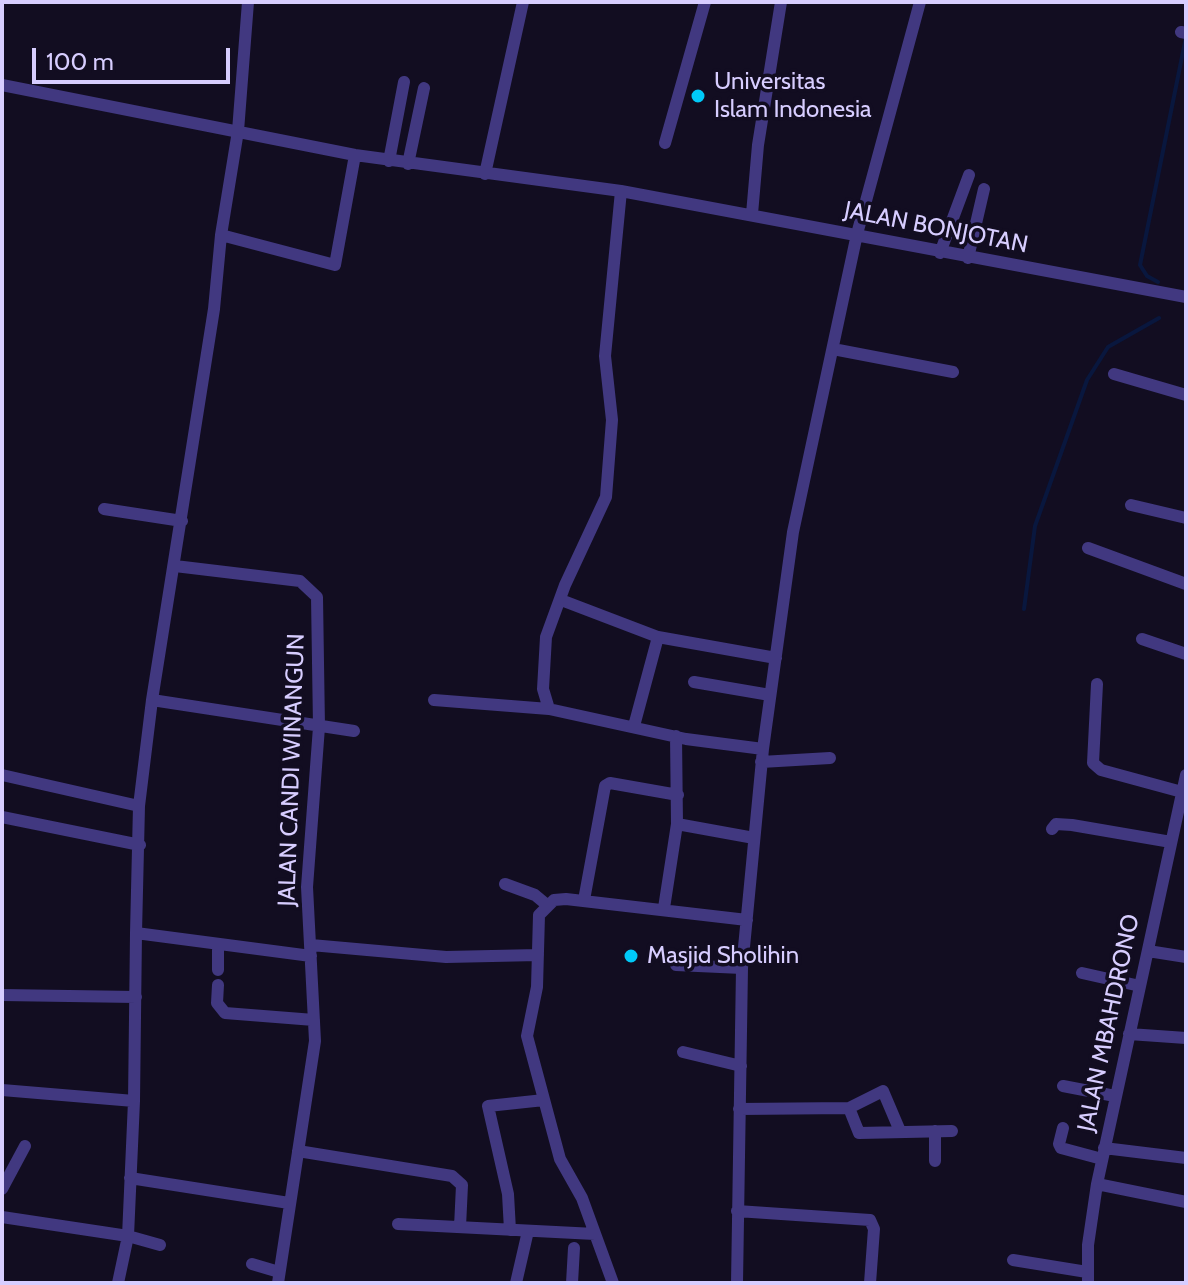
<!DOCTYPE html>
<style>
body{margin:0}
#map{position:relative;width:1188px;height:1285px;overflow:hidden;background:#120d21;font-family:Cabin,sans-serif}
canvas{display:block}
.frame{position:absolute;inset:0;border:4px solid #d7cdff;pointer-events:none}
.scale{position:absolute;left:32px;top:48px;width:198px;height:36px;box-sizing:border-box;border:4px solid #d7cdff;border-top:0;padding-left:10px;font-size:24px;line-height:28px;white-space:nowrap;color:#d7cdff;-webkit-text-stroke:6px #120d21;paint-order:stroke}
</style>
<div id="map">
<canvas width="1188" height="1285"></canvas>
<div class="frame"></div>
<div class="scale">100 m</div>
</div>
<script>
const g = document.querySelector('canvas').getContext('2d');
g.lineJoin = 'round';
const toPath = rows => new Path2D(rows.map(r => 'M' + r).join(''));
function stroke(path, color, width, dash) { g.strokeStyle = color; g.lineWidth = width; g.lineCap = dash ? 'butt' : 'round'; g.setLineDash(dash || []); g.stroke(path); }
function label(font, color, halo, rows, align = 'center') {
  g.font = font + ' Cabin,sans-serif'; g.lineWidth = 7; g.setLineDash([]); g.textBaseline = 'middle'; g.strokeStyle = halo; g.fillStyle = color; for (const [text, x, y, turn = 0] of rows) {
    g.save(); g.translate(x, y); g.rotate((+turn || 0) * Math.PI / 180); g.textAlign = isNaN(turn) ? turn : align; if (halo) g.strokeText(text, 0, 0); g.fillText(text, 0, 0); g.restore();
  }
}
const stream = toPath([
 [1158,282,1147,276,1140,265,1186,37],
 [1024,609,1035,526,1087,380,1108,347,1159,318]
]);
const minor = toPath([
 [1181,32,1186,33],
 [2,85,355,155,621,191,1186,297],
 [665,143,705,2],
 [389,161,404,82],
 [408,164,424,88],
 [485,174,523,2],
 [752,214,758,145,781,2],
 [221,235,335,265,355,155],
 [940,253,969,175],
 [968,258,984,189],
 [833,349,953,372],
 [1114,374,1186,395],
 [1131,505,1186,518],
 [104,509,182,521],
 [1088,548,1186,584],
 [175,566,300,581,317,597,319,727,307,887,315,1041,278,1283],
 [561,600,658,637,634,726],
 [658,637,776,658],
 [1142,639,1186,654],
 [694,682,770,695],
 [1097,684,1093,763,1101,770,1182,792],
 [152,700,354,731],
 [434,700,549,709,686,739,763,749],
 [549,709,543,689,546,637,565,585,606,497,612,420,605,356,621,191],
 [761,762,830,758],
 [2,775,139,806,152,700,214,309,221,235,238,131,248,2],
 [2,817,140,845],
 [677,824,754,838],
 [1052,829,1056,824,1072,825,1171,842],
 [505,884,535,895,547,905],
 [584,900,605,786,610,783,678,795],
 [664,908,677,824,676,736],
 [136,933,139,806],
 [218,945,218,970],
 [311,945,446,957,538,955],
 [1148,951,1186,957],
 [676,965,742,968],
 [1082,973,1140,986],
 [218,985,217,1003,225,1013,314,1020],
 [2,995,136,997],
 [1129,1034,1186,1038],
 [683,1052,741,1066],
 [1063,1086,1115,1096],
 [2,1090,134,1101,128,1236,160,1245],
 [134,1101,136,933,311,956],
 [849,1108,859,1133,952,1131],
 [739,1109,849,1108,883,1091,900,1131],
 [1063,1128,1059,1144,1061,1148,1102,1159],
 [935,1131,935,1161],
 [1104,1148,1186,1158],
 [298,1151,452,1176,462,1185,460,1227],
 [130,1178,289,1203],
 [1097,1184,1186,1202],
 [2,1189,25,1146],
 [737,1211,870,1220,874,1229,870,1283],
 [2,1217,128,1236,118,1283],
 [398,1224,595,1234],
 [510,1230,508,1194,488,1106,544,1100],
 [1013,1260,1087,1272],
 [252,1264,279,1272],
 [516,1283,528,1231],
 [572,1283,574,1248],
 [613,1283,582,1198,560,1159,527,1036,537,987,539,915,554,900,566,899,747,920],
 [737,1283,742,968,763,749,793,532,857,234,920,2],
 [1088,1283,1088,1245,1097,1184,1186,775]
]);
const markers = [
 [698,96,8,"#00c9f8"],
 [631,956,8,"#00c9f8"]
];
const poiNames = [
 ["Universitas",714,82],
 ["Islam Indonesia",714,110],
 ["Masjid Sholihin",647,956]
];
const streetNames = [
 ["JALAN BONJOTAN",936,228,11],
 ["JALAN CANDI WINANGUN",292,770,-88],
 ["JALAN MBAHDRONO",1109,1023,-78]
];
stroke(stream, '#09173e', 4);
stroke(minor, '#413880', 12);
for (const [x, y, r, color] of markers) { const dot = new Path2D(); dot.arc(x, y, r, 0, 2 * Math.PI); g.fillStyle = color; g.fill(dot); stroke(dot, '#120d21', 3); }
label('24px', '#d7cdff', '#120d21', poiNames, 'left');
label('24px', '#d7cdff', '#120d21', streetNames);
</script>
